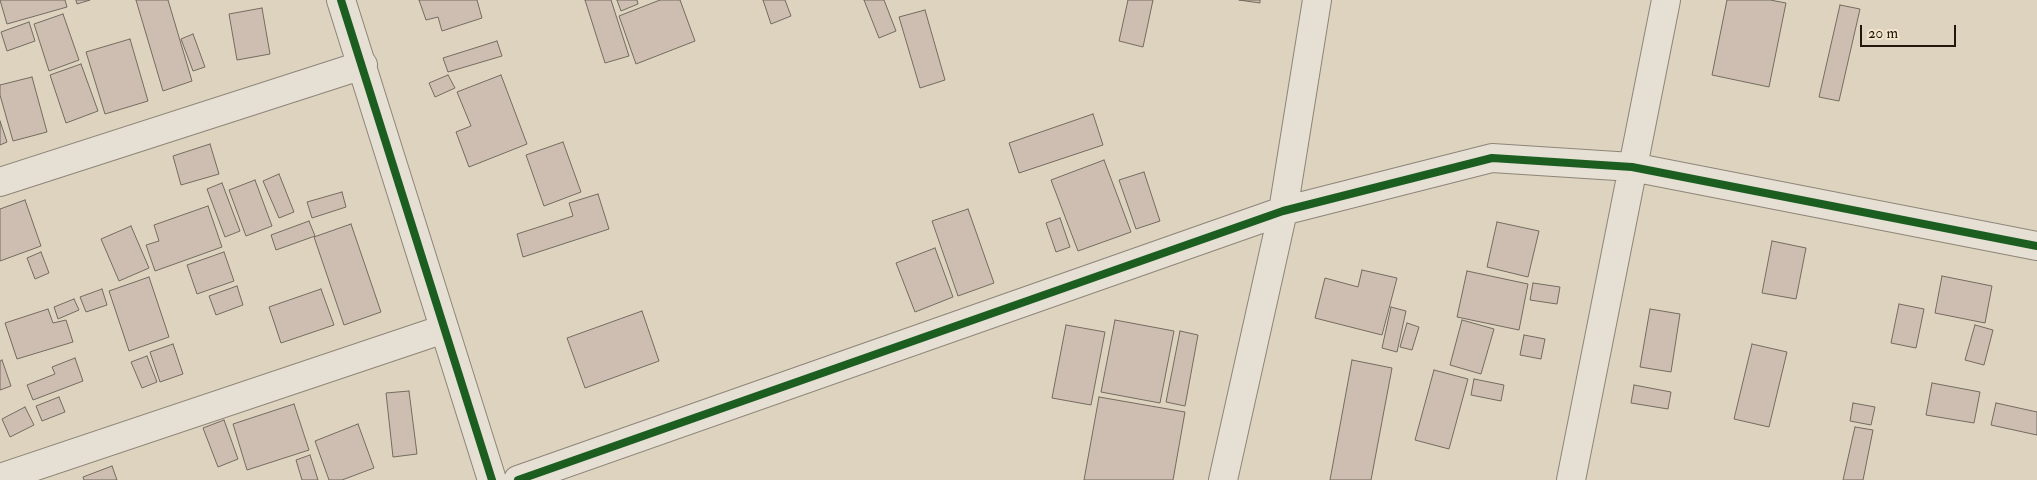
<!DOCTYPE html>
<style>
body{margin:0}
#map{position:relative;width:2037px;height:480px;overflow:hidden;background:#ded3be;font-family:"IM FELL Double Pica",serif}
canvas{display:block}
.scale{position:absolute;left:1860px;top:25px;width:96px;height:22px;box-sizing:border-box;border:2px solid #21170c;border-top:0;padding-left:6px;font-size:15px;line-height:18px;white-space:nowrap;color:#21170c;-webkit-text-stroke:4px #f2e5cc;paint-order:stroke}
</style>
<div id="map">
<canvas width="2037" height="480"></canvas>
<div class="scale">20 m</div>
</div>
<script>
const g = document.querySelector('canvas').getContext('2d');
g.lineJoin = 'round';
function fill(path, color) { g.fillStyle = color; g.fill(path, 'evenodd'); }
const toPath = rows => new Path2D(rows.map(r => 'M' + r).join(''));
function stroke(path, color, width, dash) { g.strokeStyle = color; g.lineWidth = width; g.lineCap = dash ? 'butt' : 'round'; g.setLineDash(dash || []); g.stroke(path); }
const building = toPath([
 [0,0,65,0,67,7,7,24,0,0],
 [76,0,90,0,77,4,76,0],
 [136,0,168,0,192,81,163,91,136,0],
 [419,0,477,0,482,18,442,31,438,17,426,20,419,0],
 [585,0,611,0,629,56,605,63,585,0],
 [617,0,637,0,638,4,621,11,617,0],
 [660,0,680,0,695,41,636,64,619,16,660,0],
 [763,0,785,0,791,16,771,24,763,0],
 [864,0,884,0,896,31,879,38,864,0],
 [1128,0,1153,0,1143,47,1119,41,1128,0],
 [1239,0,1260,0,1260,3,1239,0],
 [1727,0,1770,0,1786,3,1769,87,1712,75,1727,0],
 [1840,5,1860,9,1839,101,1819,97,1840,5],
 [262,8,270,54,237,60,229,14,262,8],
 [925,10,945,80,920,88,899,17,925,10],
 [63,14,79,60,49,71,34,24,63,14],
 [29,22,35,41,7,51,1,32,29,22],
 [193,34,205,67,193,71,181,39,193,34],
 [130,39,148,101,105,114,86,52,130,39],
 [497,41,502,56,448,72,443,58,497,41],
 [81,64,98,111,66,123,50,75,81,64],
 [448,75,455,88,435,97,429,83,448,75],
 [501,75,527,144,469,167,456,132,471,126,457,92,501,75],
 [32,77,47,132,13,141,0,95,0,85,32,77],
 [1093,114,1103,145,1019,173,1009,143,1093,114],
 [0,121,7,142,0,145,0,121],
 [563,142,581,192,544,206,526,155,563,142],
 [210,144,219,174,181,185,173,156,210,144],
 [1104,160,1131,232,1078,251,1051,180,1104,160],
 [1144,172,1160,221,1136,229,1119,180,1144,172],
 [279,174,294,212,279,218,263,181,279,174],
 [255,180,272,226,246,236,229,190,255,180],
 [222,183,240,231,225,237,207,189,222,183],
 [342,192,346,207,312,218,307,202,342,192],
 [598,194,609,229,523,257,517,234,573,216,569,203,598,194],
 [25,200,41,246,0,261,0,209,25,200],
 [208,206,222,247,155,271,146,245,159,241,154,225,208,206],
 [968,209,994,283,958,296,932,221,968,209],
 [1060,218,1070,247,1056,252,1046,223,1060,218],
 [309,221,315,236,276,250,271,235,309,221],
 [1497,222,1539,231,1528,277,1487,267,1497,222],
 [351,224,381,312,344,325,314,237,351,224],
 [131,226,149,268,119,281,101,239,131,226],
 [1772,241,1806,248,1796,299,1762,293,1772,241],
 [935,248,953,297,915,312,896,263,935,248],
 [41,252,49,273,35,279,27,258,41,252],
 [224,252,234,281,197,294,187,265,224,252],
 [1362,270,1397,278,1382,335,1315,318,1325,278,1358,287,1362,270],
 [1467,271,1528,284,1519,330,1457,317,1467,271],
 [1942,276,1992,286,1985,323,1935,313,1942,276],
 [149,277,169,337,129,351,109,291,149,277],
 [1533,283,1560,287,1557,304,1530,300,1533,283],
 [237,286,243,305,216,315,209,296,237,286],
 [102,289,107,305,86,312,80,297,102,289],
 [321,289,334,325,281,343,269,307,321,289],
 [74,299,79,310,58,319,54,307,74,299],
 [1899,304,1924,309,1916,348,1891,343,1899,304],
 [1391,307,1406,311,1397,352,1382,348,1391,307],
 [48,309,53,323,66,320,73,342,17,359,5,323,48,309],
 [1650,309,1680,314,1671,372,1640,367,1650,309],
 [642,311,659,361,585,388,567,338,642,311],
 [1115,320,1174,331,1160,403,1101,392,1115,320],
 [1462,320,1494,329,1481,374,1450,365,1462,320],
 [1407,323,1419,327,1412,350,1400,347,1407,323],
 [1066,325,1105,332,1091,405,1052,398,1066,325],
 [1975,325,1993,330,1984,365,1965,360,1975,325],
 [1180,331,1198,335,1185,406,1166,402,1180,331],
 [1524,335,1545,339,1541,359,1520,355,1524,335],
 [173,344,183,374,160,382,150,352,173,344],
 [1752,344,1787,352,1769,427,1734,419,1752,344],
 [147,356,157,382,142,388,131,362,147,356],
 [75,358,83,381,33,400,27,385,55,374,52,367,75,358],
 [2,360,11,386,0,390,0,361,2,360],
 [1352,360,1392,368,1371,480,1330,480,1352,360],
 [1434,370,1468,379,1449,449,1415,440,1434,370],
 [1474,379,1504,385,1501,401,1471,395,1474,379],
 [1932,383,1980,392,1974,423,1926,415,1932,383],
 [1634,385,1671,392,1668,409,1631,403,1634,385],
 [409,391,417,454,393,457,386,393,409,391],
 [59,397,65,412,42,421,36,406,59,397],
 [1099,397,1185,412,1173,480,1084,480,1099,397],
 [1853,403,1875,407,1871,425,1850,421,1853,403],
 [1996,403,2037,412,2037,435,1991,425,1996,403],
 [294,404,309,450,247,470,233,424,294,404],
 [25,407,34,425,10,437,2,419,25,407],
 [224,420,238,459,218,467,203,428,224,420],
 [358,424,374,468,342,480,329,480,315,441,358,424],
 [1855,427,1873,430,1863,480,1843,480,1855,427],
 [310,455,318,480,302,480,296,460,310,455],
 [112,466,117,480,84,480,83,477,112,466]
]);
const minor = toPath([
 [341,0,492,480],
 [0,182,363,65],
 [0,478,444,329],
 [518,480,1283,211,1492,158,1632,167,2037,246],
 [1223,480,1283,211,1317,0],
 [1571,480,1666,0]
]);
const cycleway = toPath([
 [341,0,492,480],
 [518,480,1283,211,1492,158,1632,167,2037,246]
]);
fill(building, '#cebeb1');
stroke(building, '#726c60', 1);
stroke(minor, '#8d8578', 30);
stroke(minor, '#e5dfd4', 28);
stroke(cycleway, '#1b5e20', 8);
</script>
